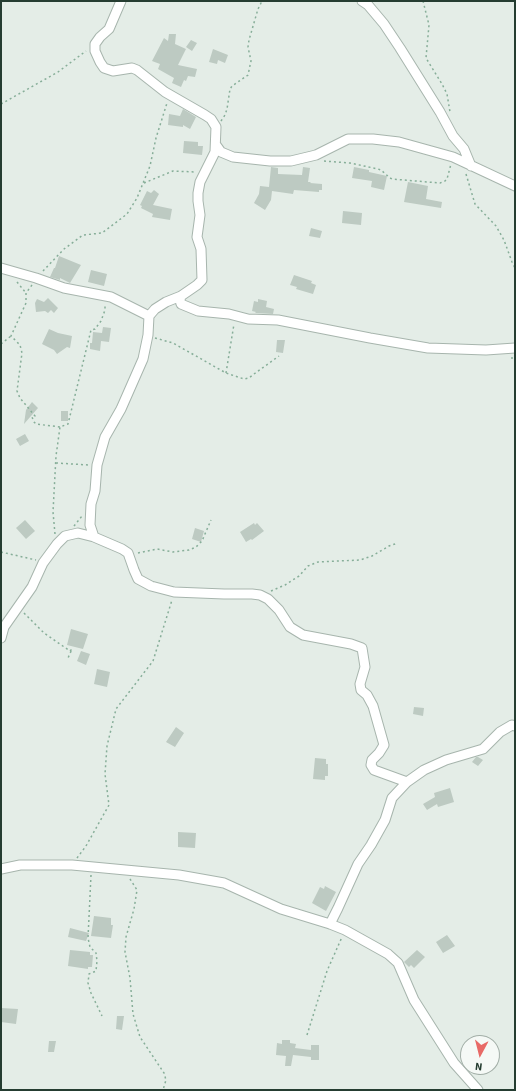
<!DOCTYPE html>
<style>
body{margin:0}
#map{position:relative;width:516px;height:1091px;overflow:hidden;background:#e4ede7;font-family:"Source Sans 3",sans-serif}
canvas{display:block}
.frame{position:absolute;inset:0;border:2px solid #253d31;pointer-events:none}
.north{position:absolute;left:460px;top:1035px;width:40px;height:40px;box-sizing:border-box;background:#f5f9f6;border:1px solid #a2aea7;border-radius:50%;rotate:187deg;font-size:11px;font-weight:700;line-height:16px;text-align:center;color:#253d31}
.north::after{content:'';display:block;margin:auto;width:14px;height:18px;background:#e86a67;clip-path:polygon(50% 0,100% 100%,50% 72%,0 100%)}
</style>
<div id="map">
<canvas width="516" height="1091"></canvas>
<div class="frame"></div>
<div class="north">N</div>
</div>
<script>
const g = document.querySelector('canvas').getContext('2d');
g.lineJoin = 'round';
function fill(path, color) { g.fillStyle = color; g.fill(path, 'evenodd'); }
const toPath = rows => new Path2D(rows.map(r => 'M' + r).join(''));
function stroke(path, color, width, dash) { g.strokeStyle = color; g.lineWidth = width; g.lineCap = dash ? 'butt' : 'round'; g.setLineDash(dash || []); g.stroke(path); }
const building = toPath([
 [169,34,176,34,175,44,186,49,178,65,197,69,195,77,188,76,186,81,184,80,181,87,172,83,174,78,158,69,160,64,152,61,164,38,168,41],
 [191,40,197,43,192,51,186,47],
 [213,49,228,55,225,63,218,60,217,64,209,62],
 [183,109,196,117,190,129,183,125,183,127,168,125,169,114,180,116],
 [184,141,198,142,198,146,203,146,202,155,183,153],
 [271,167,278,168,278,174,302,175,303,167,310,168,308,182,311,182,310,183,322,184,322,190,319,190,319,192,294,190,293,194,272,191,271,200,265,210,254,203,259,194,260,186,269,187],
 [354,167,369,170,369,172,387,176,384,190,371,187,372,181,352,178],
 [408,182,428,186,426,199,442,202,441,208,404,202],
 [154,190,159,194,153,205,172,209,170,220,152,217,153,214,141,208,142,206,140,205,147,191,151,193],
 [343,211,362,213,361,225,342,223],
 [311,228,322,231,320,238,309,236],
 [59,256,81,265,70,283,60,278,60,280,50,277,54,268,55,268],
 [91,270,107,274,104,286,88,282],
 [294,275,312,281,311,283,316,285,313,294,296,289,297,287,290,285],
 [48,298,58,308,54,313,51,310,48,313,45,311,36,312,35,303,37,299,44,302],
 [258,299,267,301,266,307,274,309,273,314,255,313,256,312,252,311,254,301,258,302],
 [103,327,111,328,109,342,101,341,100,351,90,349,90,343,92,343,93,332,102,333],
 [49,329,58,333,72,336,70,348,67,347,57,354,54,350,42,344],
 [277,340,285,340,283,353,276,352],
 [32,402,38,408,24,424,26,410],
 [61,411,68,411,68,421,61,421],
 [25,434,29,441,20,446,16,439],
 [25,520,35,531,26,539,16,528],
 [254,523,255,525,257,523,264,531,252,540,251,539,246,542,240,532],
 [195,528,204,531,201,542,192,539],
 [71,629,88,634,83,649,67,645],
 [81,651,90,654,86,665,77,661],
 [97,669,110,672,107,687,94,684],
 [414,707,424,708,423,716,413,714],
 [176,727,184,733,175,747,166,742],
 [476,757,478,757,483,760,478,766,472,762],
 [315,758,326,759,326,764,328,764,328,776,325,776,325,780,313,779],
 [450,788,454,802,438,807,437,804,427,810,423,804,435,797,434,793],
 [178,832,196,833,195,848,178,847],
 [325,886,336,892,326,911,312,903,320,887,324,889],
 [94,916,111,918,111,925,113,925,111,938,91,936],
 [70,928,89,933,86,941,68,937],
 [447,935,455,946,443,953,436,942],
 [70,950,90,952,90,955,93,955,92,967,88,967,88,969,68,966],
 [417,950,425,957,414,968,411,965,409,967,404,962],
 [1,1008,18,1009,16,1024,1,1022],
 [117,1016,124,1016,122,1030,116,1029],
 [282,1040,290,1040,290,1043,296,1044,295,1048,311,1050,311,1045,319,1045,319,1060,311,1060,311,1057,293,1055,291,1066,285,1066,286,1056,276,1055,277,1043,282,1044],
 [49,1041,56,1041,54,1052,48,1052]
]);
const path = toPath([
 [423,1,429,25,426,58,442,84,447,94,450,112],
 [1,104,58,72,86,51],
 [221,121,225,115,227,109,230,89,232,86,248,75,251,61,248,47,249,40,258,9,262,1],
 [324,161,350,163,378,169,381,170,390,178,392,179,440,183,445,181,447,179,451,164],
 [466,174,475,204,496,226,504,240,512,262,515,268],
 [144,183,173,171,195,172],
 [43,271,64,249,83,235,102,233,127,214,137,198,150,166,156,138,167,103],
 [17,282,26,293],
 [32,285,26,293,26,303,11,336,20,345,22,353,17,391,20,398,35,416,32,417,34,422,36,424,60,427],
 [155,338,173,343,226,373,244,379,249,378,254,374,279,356],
 [1,344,11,336],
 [511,358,515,358],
 [226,373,234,324],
 [56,463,89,465],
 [74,526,82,516],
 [55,534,53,512,56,456,60,427,68,424,91,330,95,329,101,321,105,310,105,304],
 [1,552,36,560],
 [138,553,157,549,173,552,189,550,196,547,202,541,211,520],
 [271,591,285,585,299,576,308,566,318,562,360,560,372,556,389,546,398,543],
 [24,613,44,633,70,651,72,649,68,658],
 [77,858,86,846,109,805,105,774,107,746,116,709,153,661,172,600],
 [91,875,88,938,90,947,96,953,97,961,96,971,89,974,88,983,91,993,102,1016],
 [130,879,137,890,134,909,126,937,125,952,130,978,133,1014,140,1037,164,1073,166,1080,163,1090],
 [307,1035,327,971,342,937]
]);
const minor = toPath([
 [121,1,109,29,100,37,95,44,95,51,100,62,104,68,113,71,132,68,137,70,165,92,205,115,211,119,216,127,215,152,200,182,198,193,198,201,200,215,197,237,201,249,202,280,197,285,181,296,180,300,181,304,198,311,229,314,248,319,278,320,370,338,428,348,486,350,515,348],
 [362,1,368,5,384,24,400,48,440,112,453,136,464,149,471,166],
 [216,145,221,152,233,157,270,161,291,161,316,155,348,139,373,139,399,142,453,157,515,186],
 [1,268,36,278,64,288,111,297,149,316],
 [181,296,166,302,155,309,149,316,148,335,143,359,121,409,105,437,97,465,95,491,91,504,90,525,94,537,122,549,128,553,134,570,138,579,151,586,174,592,224,594,252,594,260,595,268,599,279,610,290,627,303,635,351,644,362,648,365,667,360,684,361,690,367,695,373,706,384,745,379,753,372,760,371,765,374,770,407,782],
 [1,638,4,627,32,587,43,563,57,544,65,536,78,533,94,537],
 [1,869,20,865,72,865,179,875,224,883,281,909,330,924,345,930,388,954,398,963,414,1000,454,1063,478,1090],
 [330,924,338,908,358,864,371,845,385,820,392,798,407,782,424,770,446,760,483,749,500,732,512,725,515,726]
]);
fill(building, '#bdcac2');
stroke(minor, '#a7b5ad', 11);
stroke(path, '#87ae99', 1.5, [2, 3]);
stroke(minor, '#fff', 9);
</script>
